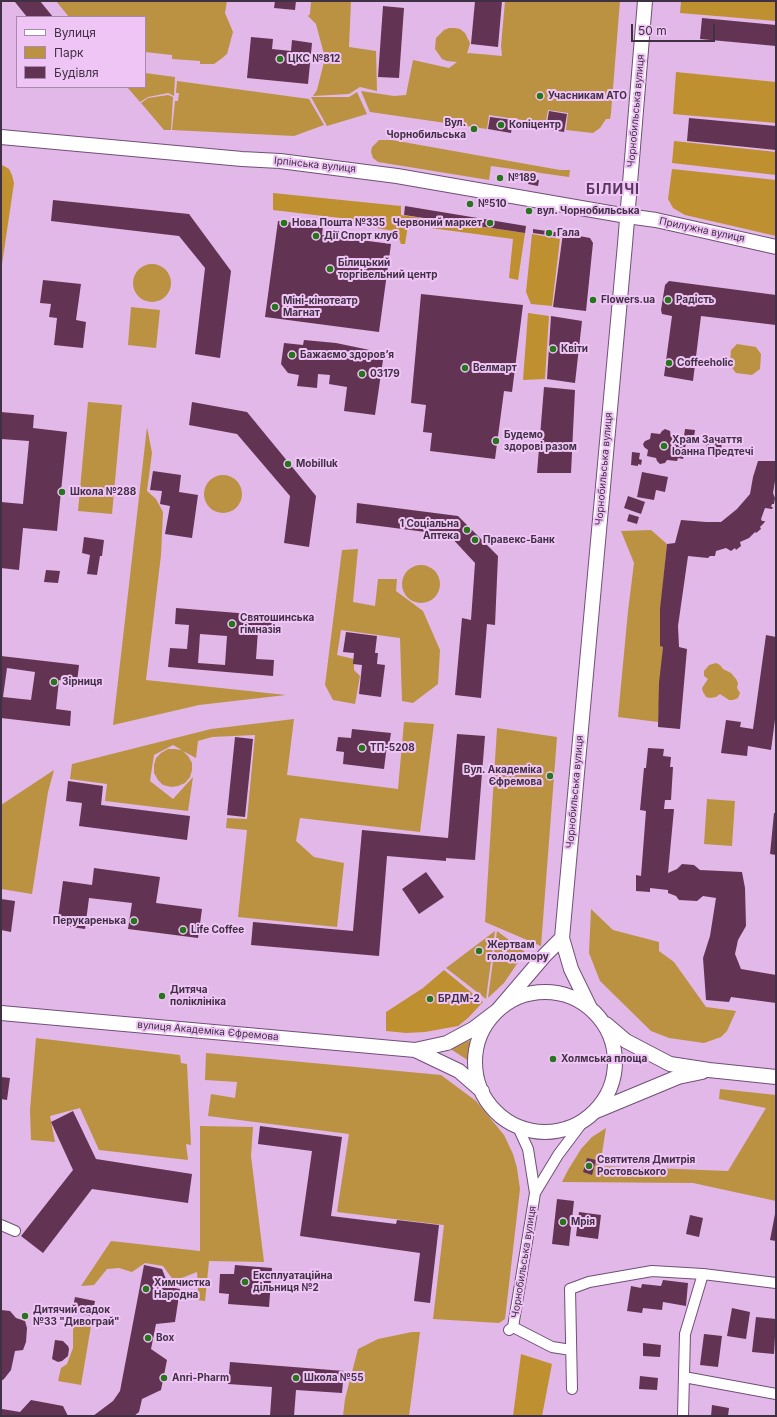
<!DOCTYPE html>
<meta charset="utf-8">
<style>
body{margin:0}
#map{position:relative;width:777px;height:1417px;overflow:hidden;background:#e1b8e8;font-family:Inter,sans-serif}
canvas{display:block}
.frame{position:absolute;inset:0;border:2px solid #403043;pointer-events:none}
.legend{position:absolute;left:16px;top:16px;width:130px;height:72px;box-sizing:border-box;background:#efc5f6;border:1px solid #a989ae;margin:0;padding:5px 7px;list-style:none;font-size:12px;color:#403043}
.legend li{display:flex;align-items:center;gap:8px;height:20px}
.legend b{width:20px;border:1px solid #a989ae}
.scale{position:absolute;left:631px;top:24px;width:84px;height:18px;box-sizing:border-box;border:2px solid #403043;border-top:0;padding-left:5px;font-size:12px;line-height:14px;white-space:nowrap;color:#403043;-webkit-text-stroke:3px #efc5f6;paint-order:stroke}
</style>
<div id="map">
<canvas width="777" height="1417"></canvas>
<div class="frame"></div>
<ul class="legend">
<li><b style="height:5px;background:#fff"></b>Вулиця</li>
<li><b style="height:11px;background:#bb9241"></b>Парк</li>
<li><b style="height:11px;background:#623352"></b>Будівля</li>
</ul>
<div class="scale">50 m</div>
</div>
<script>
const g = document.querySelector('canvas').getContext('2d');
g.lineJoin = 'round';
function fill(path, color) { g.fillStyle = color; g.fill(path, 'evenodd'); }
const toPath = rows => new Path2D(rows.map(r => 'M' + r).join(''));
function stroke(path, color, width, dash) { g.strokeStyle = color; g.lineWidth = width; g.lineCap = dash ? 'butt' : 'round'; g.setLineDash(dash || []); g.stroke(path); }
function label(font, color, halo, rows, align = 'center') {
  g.font = font + ' Inter,sans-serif'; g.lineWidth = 4; g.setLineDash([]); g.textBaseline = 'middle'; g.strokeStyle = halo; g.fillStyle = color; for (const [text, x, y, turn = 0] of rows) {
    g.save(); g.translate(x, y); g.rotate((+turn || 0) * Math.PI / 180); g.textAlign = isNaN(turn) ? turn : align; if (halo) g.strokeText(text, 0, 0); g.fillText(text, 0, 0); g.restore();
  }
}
const green = toPath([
 [56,1,227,1,225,13,233,32,227,54,221,59,214,64,200,64,200,61,172,59,172,55,145,52,145,17,69,17],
 [311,1,351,1,349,47,376,51,377,91,360,87,349,94,313,96,317,90,325,58,316,24,308,16,310,14],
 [505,1,620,1,611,113,610,119,606,119,600,128,593,133,566,130,568,113,548,110,546,121,542,123,489,115,487,129,370,112,361,91,394,96,406,95,413,60,449,68,457,62,447,61,442,59,435,49,436,38,444,30,449,28,455,28,460,29,465,33,470,43,467,54,469,53,502,56,501,46],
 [145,73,175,77,174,96,168,93,148,97,140,102,127,87,145,87],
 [177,81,309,99,324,125,294,136,172,130,175,101,178,101,179,93,176,93],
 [357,92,367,114,327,126,311,97,349,97],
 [168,95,173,97,171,130,164,130,141,103,148,98],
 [379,140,392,140,560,170,570,170,569,177,491,166,489,180,378,162,373,158,371,152,372,147],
 '133 283a19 19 0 1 1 38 0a19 19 0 1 1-38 0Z',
 [131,307,160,310,156,348,128,345],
 [737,344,756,347,761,354,760,369,752,375,736,373,730,365,731,350],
 [88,402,122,405,112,514,78,511],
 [147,427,152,453,147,491,156,499,163,512,161,555,146,680,286,695,199,705,113,725],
 '204 494a19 19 0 1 1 38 0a19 19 0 1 1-38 0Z',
 [651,530,667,544,662,594,660,627,660,646,663,647,658,722,618,717,628,611,634,563,621,531],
 [358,549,353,602,375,606,378,579,397,579,396,591,423,611,440,650,438,684,413,703,402,701,400,638,341,630,337,655,354,659,354,670,360,676,355,704,333,700,325,685,342,550],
 '402 584a19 19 0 1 1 38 0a19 19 0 1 1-38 0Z',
 [716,663,720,665,723,669,731,673,736,679,738,683,737,688,740,693,738,698,733,700,729,700,720,694,716,697,710,698,706,697,703,692,702,688,708,679,704,676,704,671,709,665],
 [294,719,287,775,398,789,404,722,434,724,420,832,300,818,296,841,314,857,344,863,337,927,238,917,247,830,226,828,227,818,247,819,255,735,212,737,198,741,196,758,183,751,188,756,192,763,192,770,190,777,185,783,178,786,171,787,163,785,158,780,154,773,154,765,156,758,161,753,168,749,175,749,182,750,173,745,154,755,150,781,173,799,193,777,188,811,105,801,107,784,70,779,72,764,211,729],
 [497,728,557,737,541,946,485,922],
 [54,770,48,792,32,894,1,889,1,805],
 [707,799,735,801,732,846,704,844],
 [591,909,613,930,659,942,659,951,674,962,706,1007,736,1011,727,1031,721,1037,704,1043,669,1038,651,1031,600,981,589,953],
 [495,931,486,999,446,968],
 [497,931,525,952,504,983,488,998],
 [36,1038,180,1055,181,1063,187,1064,191,1145,186,1144,188,1160,99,1150,80,1108,50,1116,55,1142,31,1140,30,1110],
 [471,1040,469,1061,449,1048],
 [206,1053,441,1075,476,1101,504,1135,513,1154,517,1168,520,1189,505,1319,499,1323,433,1319,444,1225,337,1212,349,1134,208,1116,211,1094,235,1098,237,1082,205,1080],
 [720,1089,776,1095,776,1201,693,1183,562,1182,568,1170,581,1149,592,1137,606,1128,600,1166,728,1171,766,1108,719,1099],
 [200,1126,253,1127,251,1156,264,1262,209,1261,205,1301,197,1300,198,1286,197,1272,174,1281,163,1266,145,1263,132,1272,119,1268,107,1269,94,1285,81,1286,111,1241,200,1251],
 [73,1323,91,1326,81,1385,58,1381,61,1368,67,1364,73,1348],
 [412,1332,420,1332,409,1416,343,1416,345,1399,358,1349,378,1339]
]);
const forest = toPath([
 [681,1,776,1,776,21,680,13],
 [676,72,776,82,776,123,673,114],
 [674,141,776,152,776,175,672,163],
 [1,165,4,166,9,169,12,175,14,183,1,271],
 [672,169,776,180,776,236,685,215,673,208,668,199],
 [273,193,401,206,401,215,525,233,518,280,509,278,513,239,408,225,405,244,401,244,398,236,394,231,365,226,357,220,273,210],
 [532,234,560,239,552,306,531,304,526,292],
 [528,313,549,316,545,379,523,380],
 [444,970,483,1002,468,1018,458,1026,425,1032,406,1033,386,1031,386,1012,423,988],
 [521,1354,552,1364,542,1416,513,1416]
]);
const building = toPath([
 [16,1,40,1,53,17,27,17,15,2],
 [275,1,296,1,295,10,274,8],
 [475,1,502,1,498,47,471,44],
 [383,6,404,8,399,78,378,77],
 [702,18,776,25,776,46,700,39],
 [251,37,273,39,272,49,291,51,292,40,312,43,308,84,247,78],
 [549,111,567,114,564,132,546,129],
 [490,117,513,120,511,133,488,129],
 [689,118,776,126,776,150,687,141],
 [529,178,539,180,538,186,528,184],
 [53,200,189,214,231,271,220,358,195,354,205,268,179,236,51,221],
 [405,206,526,226,525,233,404,215],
 [278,221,323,226,322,235,391,244,379,332,265,317],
 [533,229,561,233,560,237,533,233],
 [563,233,590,238,593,243,586,311,553,307],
 [43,280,81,284,76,320,86,322,83,348,54,345,57,318,49,317,51,304,40,303],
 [669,281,776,295,776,325,701,316,693,381,664,376,672,316,662,314,661,310,665,285],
 [421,294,523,305,512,392,504,391,495,459,430,451,432,433,423,432,426,405,411,403],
 [551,316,582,321,575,383,547,379],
 [304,340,336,343,384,353,375,415,344,411,347,387,329,384,330,375,318,374,317,388,297,386,299,375,288,373,281,364,284,343,303,345],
 [544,387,575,390,571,473,537,473],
 [192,402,247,412,316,496,309,547,284,543,290,496,237,434,189,425],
 [1,412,34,415,33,428,67,432,57,531,23,528,19,570,1,568,1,502,23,504,29,441,1,439],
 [665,429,670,431,671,437,681,438,681,442,686,443,683,459,678,458,677,461,667,460,665,463,660,464,657,461,656,458,647,456,648,450,644,447,643,444,645,441,650,439,651,433,660,434,662,431],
 [685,429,695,430,694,437,684,436],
 [707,436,722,438,721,453,706,451],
 [632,452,640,453,639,459,642,460,641,465,638,464,638,466,631,465],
 [758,461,776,461,776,481,775,481,773,493,775,498,774,504,772,504,771,507,773,507,772,509,765,508,761,519,762,521,765,521,764,523,760,527,761,529,756,533,755,532,749,538,740,542,741,546,736,550,735,548,731,551,726,548,716,551,715,556,710,556,708,558,688,556,678,626,679,647,687,649,680,729,658,727,659,683,663,647,660,646,660,609,667,544,675,543,681,520,706,522,721,522,737,509,750,494,753,477],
 [153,471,181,475,179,492,198,495,192,538,165,534,170,506,160,504,162,491,150,490],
 [642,472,668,477,665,492,656,490,654,500,637,497],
 [628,496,645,502,641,514,624,508],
 [357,503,458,516,498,556,495,625,487,624,481,698,455,695,462,618,471,620,475,563,449,535,356,523],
 [629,514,639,517,637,524,627,521],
 [84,537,104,540,102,556,100,556,97,575,87,574,90,555,82,553],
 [46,570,60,571,58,583,44,582],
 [176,608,275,616,274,632,258,630,256,659,274,660,273,676,168,667,170,648,187,649,189,625,175,624],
 [200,634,227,636,225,665,198,663],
 [346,632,377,636,375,653,378,653,377,664,385,665,381,697,359,694,362,665,353,664,354,653,343,652],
 [766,635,776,637,776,712,771,750,748,746,747,756,721,753,726,720,741,722,740,727,753,729],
 [1,656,79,665,77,682,59,680,56,709,71,711,70,726,1,718],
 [7,668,35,672,31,700,3,697],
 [352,729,391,733,389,745,387,745,384,769,343,764,344,752,336,751,338,737,351,738],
 [457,734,485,736,475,860,446,858,446,861,387,856,379,956,251,945,253,922,353,931,362,830,448,838],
 [235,737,253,739,245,817,227,815],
 [648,748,664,749,663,756,671,757,670,767,673,767,671,800,665,800,664,809,674,809,668,873,677,869,682,864,694,865,700,870,742,872,745,888,746,926,738,940,735,954,741,969,776,975,776,1003,731,997,729,1002,706,1000,703,958,710,936,716,898,703,896,697,901,679,900,676,896,668,893,668,890,650,888,650,892,636,891,636,875,641,876,646,811,640,810,644,768,646,768],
 [68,781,103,786,101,805,190,816,187,840,79,826,82,803,66,801],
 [774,813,776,813,776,855,770,854],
 [94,868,160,877,156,903,202,909,198,938,128,929,132,903,89,898,85,929,57,925,63,881,92,885],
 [426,872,444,897,419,914,402,889],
 [1,899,15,901,11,932,1,930],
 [1,1077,10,1078,7,1100,1,1099],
 [73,1111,96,1159,192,1174,188,1203,92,1189,43,1253,21,1236,73,1170,51,1122],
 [260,1126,342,1137,331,1216,396,1224,397,1220,439,1225,430,1303,414,1301,420,1253,300,1236,312,1151,258,1144],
 [587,1158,596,1160,592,1175,583,1172],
 [557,1199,574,1201,569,1246,552,1244],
 [579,1212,601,1215,598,1239,576,1236],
 [775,1214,776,1214,776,1241,770,1240],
 [690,1215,703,1218,699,1237,686,1234],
 [144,1265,162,1269,169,1287,180,1289,175,1322,156,1324,151,1349,167,1360,161,1390,142,1399,139,1412,134,1416,93,1416,113,1401,120,1391],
 [235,1265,272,1268,269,1307,228,1304,229,1294,219,1293,220,1274,234,1274],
 [663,1280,688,1283,686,1306,663,1302,662,1310,643,1308,642,1313,627,1311,631,1286,641,1288,642,1284,661,1286],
 [75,1297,95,1301,92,1316,72,1312],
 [732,1308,750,1312,746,1339,727,1336],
 [1,1310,10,1311,16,1318,25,1321,27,1328,26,1342,23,1350,15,1351,11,1370,4,1379,1,1381],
 [756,1317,776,1319,774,1354,752,1352],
 [704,1334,722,1336,718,1367,700,1365],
 [55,1340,63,1341,68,1346,69,1349,68,1356,62,1361,58,1362,52,1359],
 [643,1343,661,1345,660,1357,643,1356],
 [230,1362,344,1371,342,1393,296,1390,294,1416,270,1416,272,1387,228,1384],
 [640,1376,658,1378,657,1390,639,1389],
 [31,1400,63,1406,68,1416,1,1416,1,1407,2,1409,20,1412],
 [712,1405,729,1408,728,1416,711,1416]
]);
const street = toPath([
 [535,1193,558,1155,585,1119],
 [1,1225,15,1231],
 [513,1327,552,1347,571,1350],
 [509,1330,513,1327,535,1193,528,1149,517,1125],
 [684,1377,776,1394],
 [572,1389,570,1289,589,1282,652,1271,703,1274,776,1283],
 [683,1416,685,1334,703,1274]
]);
const secondary = toPath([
 [1,137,242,159,280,161,397,176,627,216,656,220,776,247],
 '475 1062a70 70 0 1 1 140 0a70 70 0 1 1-140 0Z',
 [590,1008,571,969,562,938,625,244,645,1],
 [1,1013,415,1050,447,1043,473,1029,498,1010,545,955,562,938],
 [606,1024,626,1041,670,1064,709,1070,776,1077],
 [415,1050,459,1071,482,1091],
 [596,1111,678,1077,702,1072]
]);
const markers = [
 [280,59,4,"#26741c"],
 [540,96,4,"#26741c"],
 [501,125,4,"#26741c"],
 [474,129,4,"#26741c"],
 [500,178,4,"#26741c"],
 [470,204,4,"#26741c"],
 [529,211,4,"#26741c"],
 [284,223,4,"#26741c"],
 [490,223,4,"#26741c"],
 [549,233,4,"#26741c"],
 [316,236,4,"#26741c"],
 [330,269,4,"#26741c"],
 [593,300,4,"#26741c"],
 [668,300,4,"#26741c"],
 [275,307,4,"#26741c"],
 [553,349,4,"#26741c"],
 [292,355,4,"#26741c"],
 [669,363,4,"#26741c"],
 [465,368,4,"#26741c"],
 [362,374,4,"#26741c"],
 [496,441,4,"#26741c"],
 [664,446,4,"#26741c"],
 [288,464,4,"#26741c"],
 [62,492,4,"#26741c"],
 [467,530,4,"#26741c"],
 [475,540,4,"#26741c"],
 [232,624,4,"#26741c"],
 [54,682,4,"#26741c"],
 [362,748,4,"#26741c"],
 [550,776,4,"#26741c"],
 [134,921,4,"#26741c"],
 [183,930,4,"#26741c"],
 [479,951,4,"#26741c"],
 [162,996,4,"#26741c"],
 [430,999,4,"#26741c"],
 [553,1059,4,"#26741c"],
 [589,1166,4,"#26741c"],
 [563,1222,4,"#26741c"],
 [245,1282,4,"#26741c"],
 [146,1289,4,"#26741c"],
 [25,1316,4,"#26741c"],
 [148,1338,4,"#26741c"],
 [164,1378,4,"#26741c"],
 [296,1378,4,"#26741c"]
];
const poiNames = [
 ["ЦКС №812",288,59],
 ["Учасникам АТО",548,96],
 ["Вул.",466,123,"right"],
 ["Чорнобильська",466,135,"right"],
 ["Копіцентр",509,125],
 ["№189",508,178],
 ["№510",478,204],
 ["вул. Чорнобильська",537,211],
 ["Нова Пошта №335",292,223],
 ["Червоний маркет",482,223,"right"],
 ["Гала",557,233],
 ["Дії Спорт клуб",324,236],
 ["Білицький",338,263],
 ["торгівельний центр",338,275],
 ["Flowers.ua",601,300],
 ["Радість",676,300],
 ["Міні-кінотеатр",283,301],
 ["Магнат",283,313],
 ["Квіти",561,349],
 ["Бажаємо здоровʼя",300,355],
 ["Coffeeholic",677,363],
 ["Велмарт",473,368],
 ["03179",370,374],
 ["Будемо",504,435],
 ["здорові разом",504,447],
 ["Храм Зачаття",672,440],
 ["Іоанна Предтечі",672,452],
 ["Mobilluk",296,464],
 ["Школа №288",70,492],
 ["1 Соціальна",459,524,"right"],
 ["Аптека",459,536,"right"],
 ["Правекс-Банк",483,540],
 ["Святошинська",240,618],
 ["гімназія",240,630],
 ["Зірниця",62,682],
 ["ТП-5208",370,748],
 ["Вул. Академіка",542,770,"right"],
 ["Єфремова",542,782,"right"],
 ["Перукаренька",126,921,"right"],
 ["Life Coffee",191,930],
 ["Жертвам",487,945],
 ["голодомору",487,957],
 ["Дитяча",170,990],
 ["поліклініка",170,1002],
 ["БРДМ-2",438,999],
 ["Холмська площа",561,1059],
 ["Святителя Дмитрія",597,1160],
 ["Ростовського",597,1172],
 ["Мрія",571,1222],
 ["Експлуатаційна",253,1276],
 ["дільниця №2",253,1288],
 ["Химчистка",154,1283],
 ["Народна",154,1295],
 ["Дитячий садок",33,1310],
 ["№33 \"Дивограй\"",33,1322],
 ["Box",156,1338],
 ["Anri-Pharm",172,1378],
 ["Школа №55",304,1378]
];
const streetNames = [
 ["Чорнобильська вулиця",636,111,-85],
 ["Ірпінська вулиця",315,165,6],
 ["Прилужна вулиця",702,230,12],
 ["Чорнобильська вулиця",604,469,-85],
 ["Чорнобильська вулиця",575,792,-85],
 ["вулиця Академіка Єфремова",208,1031,5],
 ["Чорнобильська вулиця",524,1262,-81]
];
const districtNames = [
 ["БІЛИЧІ",613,190]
];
fill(green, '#bb9241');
fill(forest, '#bf9030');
fill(building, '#623352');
stroke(street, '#724e78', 12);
stroke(secondary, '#724e78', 16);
stroke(street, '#fff', 10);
stroke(secondary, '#fff', 14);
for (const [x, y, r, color] of markers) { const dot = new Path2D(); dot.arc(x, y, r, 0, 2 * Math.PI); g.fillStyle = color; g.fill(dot); stroke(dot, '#efc5f6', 1.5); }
label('bold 10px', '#403043', '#efc5f6', poiNames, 'left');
label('10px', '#403043', '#efc5f6', streetNames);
g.letterSpacing = '1px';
label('bold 14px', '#59365f', '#efc5f6', districtNames);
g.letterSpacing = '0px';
</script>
